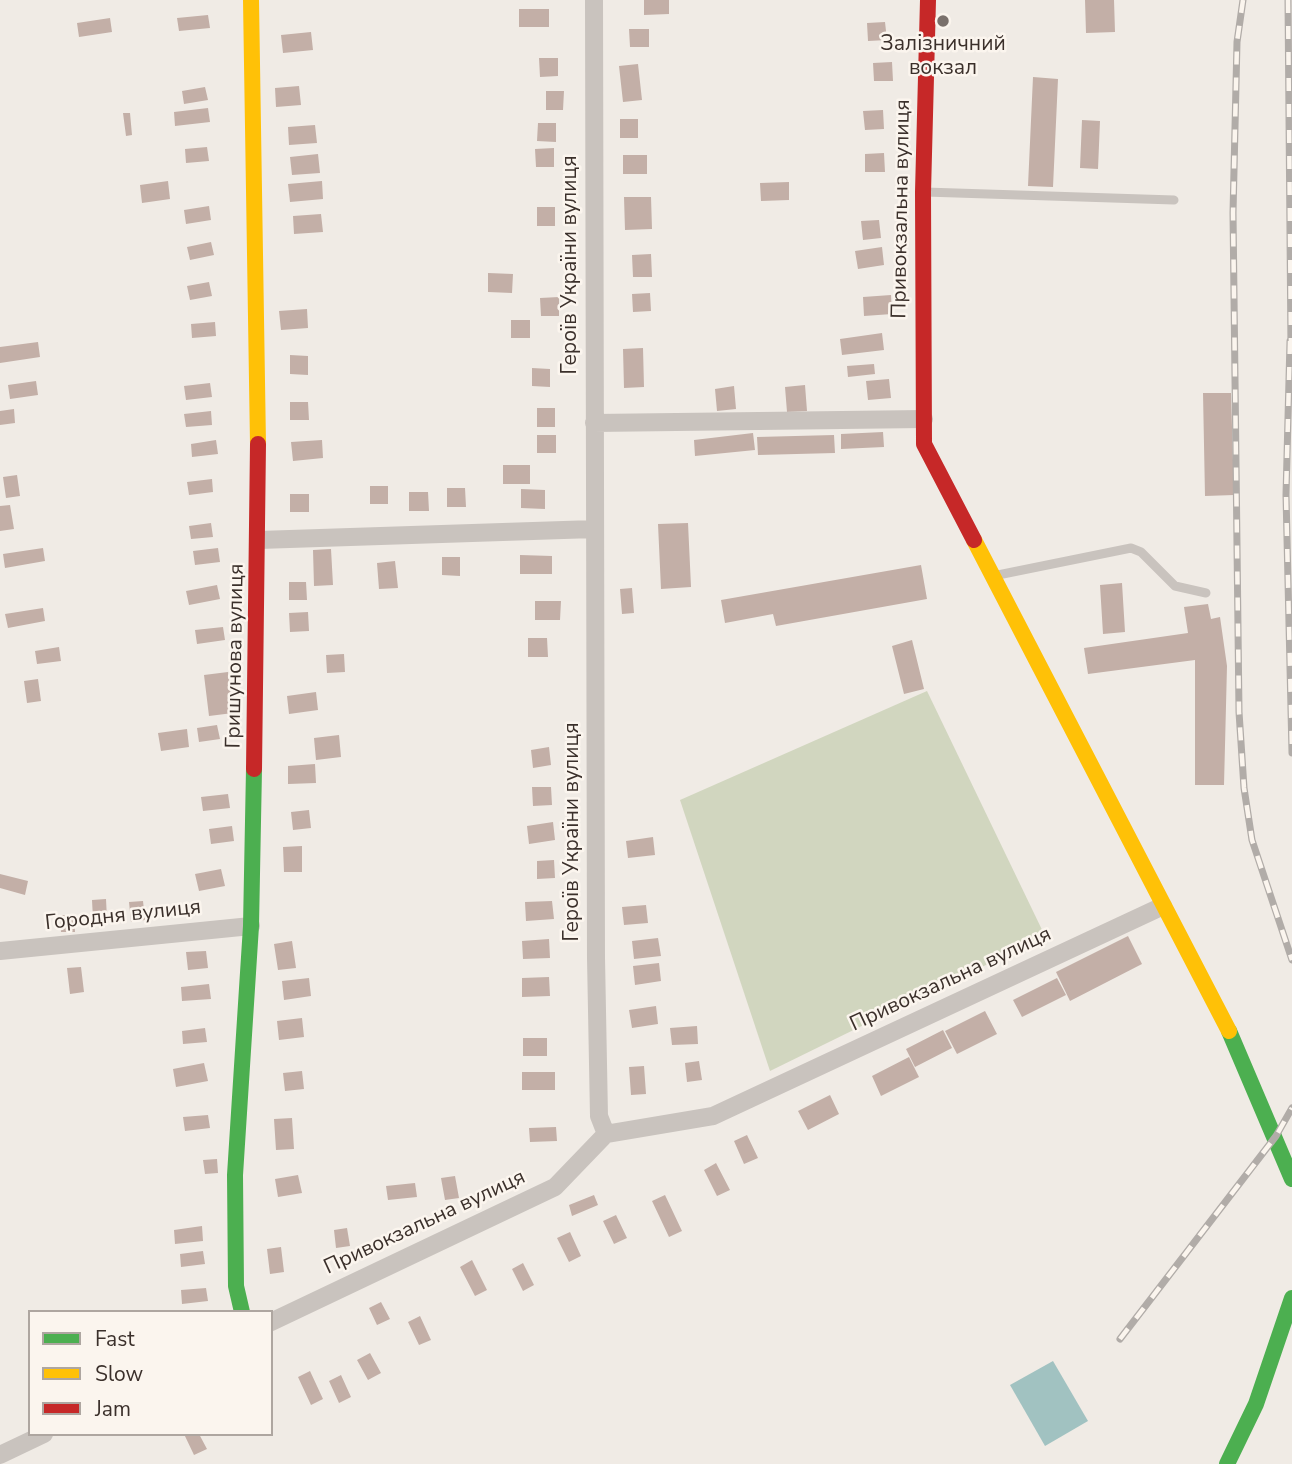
<!DOCTYPE html>
<meta charset="utf-8">
<style>
body{margin:0}
#map{position:relative;width:1292px;height:1464px;overflow:hidden;background:#f0ebe5;font-family:"Nunito Sans",sans-serif}
canvas{display:block}
.legend{position:absolute;left:28px;top:1310px;width:245px;height:126px;box-sizing:border-box;background:#fbf5ee;border:2px solid #aea6a0;margin:0;padding:9px 12px;list-style:none;font-size:21px;color:#3b302b}
.legend li{display:flex;align-items:center;gap:14px;height:35px}
.legend b{width:35px;border:2px solid #aea6a0}
</style>
<div id="map">
<canvas width="1292" height="1464"></canvas>
<ul class="legend">
<li><b style="height:9px;background:#4caf50"></b>Fast</li>
<li><b style="height:9px;background:#ffc107"></b>Slow</li>
<li><b style="height:9px;background:#c62828"></b>Jam</li>
</ul>
</div>
<script>
const g = document.querySelector('canvas').getContext('2d');
g.lineJoin = 'round';
function fill(path, color) { g.fillStyle = color; g.fill(path, 'evenodd'); }
const toPath = rows => new Path2D(rows.map(r => 'M' + r).join(''));
function stroke(path, color, width, dash) { g.strokeStyle = color; g.lineWidth = width; g.lineCap = dash ? 'butt' : 'round'; g.setLineDash(dash || []); g.stroke(path); }
function label(font, color, halo, rows, align = 'center') {
  g.font = font + ' "Nunito Sans",sans-serif'; g.lineWidth = 5; g.setLineDash([]); g.textBaseline = 'middle'; g.strokeStyle = halo; g.fillStyle = color; for (const [text, x, y, turn = 0] of rows) {
    g.save(); g.translate(x, y); g.rotate((+turn || 0) * Math.PI / 180); g.textAlign = isNaN(turn) ? turn : align; if (halo) g.strokeText(text, 0, 0); g.fillText(text, 0, 0); g.restore();
  }
}
const green = toPath([
 [927,691,1045,936,770,1071,680,800]
]);
const water = toPath([
 [1053,1361,1088,1421,1045,1446,1010,1385]
]);
const building = toPath([
 [644,0,669,0,669,14,644,15],
 [1085,0,1114,0,1115,32,1086,33],
 [519,9,549,9,549,27,519,27],
 [208,15,210,28,179,31,177,18],
 [110,18,112,32,79,37,77,23],
 [885,22,887,40,868,41,867,23],
 [629,29,649,29,649,47,630,47],
 [311,32,313,50,283,53,281,35],
 [539,58,558,58,558,76,540,77],
 [892,62,893,81,874,81,873,63],
 [638,64,642,100,623,102,619,66],
 [1033,77,1058,79,1053,187,1028,186],
 [299,86,301,105,276,107,275,88],
 [205,87,208,100,184,104,182,91],
 [546,91,564,91,563,110,546,110],
 [208,108,210,122,175,126,174,112],
 [883,110,884,129,865,130,863,111],
 [123,113,130,113,132,135,126,136],
 [620,119,638,119,638,138,620,138],
 [1082,120,1100,121,1098,169,1080,168],
 [538,123,556,123,556,142,537,141],
 [315,125,317,143,289,145,288,127],
 [207,147,209,161,186,163,185,149],
 [554,148,554,167,536,167,535,149],
 [884,153,885,172,865,172,865,154],
 [318,154,320,173,292,175,290,157],
 [623,155,647,155,647,174,623,174],
 [168,181,170,199,142,203,140,185],
 [322,181,323,199,290,202,288,184],
 [789,182,789,200,761,201,760,183],
 [624,197,651,197,652,229,625,230],
 [209,206,211,220,186,224,184,210],
 [537,207,555,207,555,226,537,226],
 [321,214,323,232,294,234,293,216],
 [879,220,881,238,863,240,861,221],
 [211,242,214,255,190,260,187,247],
 [882,247,884,265,858,269,855,251],
 [651,254,652,277,633,277,632,255],
 [488,273,513,274,512,293,488,292],
 [209,282,212,296,190,300,187,286],
 [650,293,651,311,633,312,632,294],
 [891,295,892,314,864,316,863,297],
 [559,297,559,316,541,316,540,298],
 [307,309,308,328,281,330,279,311],
 [511,320,530,320,530,338,511,338],
 [215,322,216,336,192,338,191,324],
 [882,333,884,350,842,355,840,339],
 [38,342,40,357,0,363,0,347],
 [643,348,644,387,624,388,623,349],
 [290,355,308,356,308,375,290,374],
 [874,364,875,374,848,377,847,366],
 [532,368,550,369,550,387,532,386],
 [889,379,891,398,868,400,866,381],
 [36,381,38,395,10,399,8,385],
 [210,383,212,397,186,400,184,386],
 [805,385,807,411,787,412,785,387],
 [734,386,736,409,717,411,715,389],
 [1203,393,1231,393,1234,495,1205,496],
 [290,402,308,402,309,420,290,420],
 [537,408,555,408,555,427,537,427],
 [14,409,15,423,0,425,0,411],
 [211,411,212,425,186,427,184,414],
 [883,432,884,447,841,449,841,434],
 [753,433,755,450,695,456,694,440],
 [537,435,556,435,556,453,537,453],
 [834,435,835,453,758,455,757,437],
 [216,440,218,454,192,457,191,444],
 [322,440,323,458,293,461,291,442],
 [503,465,530,465,530,484,503,484],
 [17,475,20,496,6,498,3,477],
 [212,479,213,492,189,495,187,482],
 [370,486,388,486,388,504,370,504],
 [447,488,465,488,466,507,447,507],
 [521,489,545,490,545,509,521,508],
 [409,492,428,492,429,511,409,511],
 [290,494,309,494,309,512,290,512],
 [10,505,14,529,0,531,0,506],
 [211,523,213,537,191,539,189,526],
 [688,523,691,587,661,589,658,524],
 [43,548,45,561,5,568,3,554],
 [218,548,220,562,195,565,193,551],
 [331,549,333,585,314,586,313,550],
 [520,555,552,556,552,574,520,574],
 [442,557,460,557,460,576,442,575],
 [395,561,398,588,379,589,377,563],
 [921,565,927,599,776,626,773,614,725,623,721,600],
 [289,582,306,582,307,600,289,600],
 [1122,583,1125,632,1103,634,1100,585],
 [217,585,220,599,189,605,186,591],
 [632,588,634,613,622,614,620,589],
 [535,601,561,601,560,620,535,620],
 [1208,604,1211,619,1220,617,1227,666,1224,785,1195,785,1195,660,1088,674,1084,648,1188,633,1184,607],
 [43,608,45,621,8,628,5,614],
 [308,612,309,631,290,632,289,613],
 [223,627,225,640,197,644,195,630],
 [528,638,547,638,548,657,528,657],
 [912,640,924,689,904,694,892,646],
 [59,647,61,661,37,664,35,651],
 [344,654,345,672,327,673,326,655],
 [228,672,233,713,209,716,204,675],
 [38,679,41,701,27,703,24,681],
 [316,692,318,710,289,714,287,696],
 [217,725,220,739,199,742,197,728],
 [187,729,189,747,161,751,158,733],
 [339,735,341,757,316,760,314,738],
 [549,747,551,765,533,768,531,750],
 [315,764,316,783,288,784,288,766],
 [532,787,551,787,552,805,533,806],
 [228,794,230,808,203,811,201,797],
 [309,810,311,828,293,830,291,812],
 [553,822,555,840,529,844,527,826],
 [232,826,234,841,211,844,209,829],
 [653,837,655,855,628,858,626,841],
 [302,846,302,872,284,872,283,847],
 [554,860,555,878,537,879,537,861],
 [221,869,225,886,199,891,195,874],
 [0,874,28,881,25,895,0,888],
 [106,899,107,919,93,919,92,900],
 [143,901,145,920,131,922,129,902],
 [552,901,554,919,526,921,525,902],
 [646,905,648,923,624,925,622,907],
 [60,915,74,915,75,932,61,932],
 [1128,936,1142,964,1070,1001,1056,972],
 [658,938,661,956,634,959,632,941],
 [549,939,550,958,523,959,522,941],
 [292,941,296,968,278,970,274,944],
 [206,951,208,968,188,970,186,952],
 [659,963,661,981,635,985,633,966],
 [81,967,84,992,70,994,67,968],
 [549,977,550,996,522,997,522,978],
 [309,978,311,996,284,1000,282,981],
 [1057,978,1066,995,1022,1017,1013,1000],
 [209,984,211,999,182,1001,181,987],
 [656,1006,658,1024,632,1028,629,1010],
 [985,1011,997,1034,957,1054,945,1031],
 [302,1018,304,1037,279,1040,277,1021],
 [697,1026,698,1044,672,1045,670,1028],
 [205,1028,207,1042,183,1044,182,1031],
 [943,1030,952,1048,915,1067,906,1049],
 [523,1038,547,1038,547,1056,523,1056],
 [909,1057,919,1077,881,1096,872,1076],
 [699,1061,702,1080,687,1082,685,1063],
 [204,1063,208,1081,176,1087,173,1069],
 [644,1066,646,1094,631,1095,629,1067],
 [302,1071,304,1089,285,1091,283,1073],
 [522,1072,555,1072,555,1090,522,1090],
 [830,1095,839,1114,808,1130,798,1111],
 [208,1115,210,1128,185,1131,183,1117],
 [292,1118,294,1149,276,1150,274,1119],
 [556,1127,557,1141,530,1142,529,1128],
 [747,1135,758,1158,744,1164,734,1141],
 [217,1159,218,1173,205,1174,203,1160],
 [716,1163,730,1190,717,1196,704,1170],
 [298,1175,302,1193,278,1197,275,1179],
 [455,1176,459,1198,445,1200,441,1178],
 [415,1183,417,1197,388,1200,386,1186],
 [594,1195,598,1205,572,1216,569,1205],
 [665,1195,682,1231,669,1237,652,1201],
 [616,1215,627,1238,614,1244,603,1221],
 [202,1226,203,1241,175,1244,174,1230],
 [347,1228,350,1246,336,1248,334,1230],
 [570,1232,581,1256,569,1262,557,1238],
 [281,1247,284,1272,270,1274,267,1249],
 [203,1251,205,1264,181,1267,180,1254],
 [472,1260,487,1290,475,1296,460,1267],
 [523,1263,534,1285,523,1291,512,1269],
 [206,1288,208,1301,182,1304,181,1290],
 [381,1302,390,1319,377,1325,369,1308],
 [420,1316,431,1340,419,1345,408,1322],
 [370,1353,381,1373,368,1380,357,1360],
 [310,1371,323,1399,311,1405,298,1377],
 [341,1375,351,1397,339,1403,329,1381],
 [184,1434,199,1434,207,1449,194,1455]
]);
const lane = toPath([
 [925,192,1174,200],
 [993,576,1131,548,1141,552,1175,586,1206,593]
]);
const street = toPath([
 [594,0,596,958,599,1116,606,1134],
 [594,423,924,419],
 [259,540,594,529],
 [0,951,251,926],
 [271,1322,555,1187,606,1134,713,1116,1163,906],
 [0,1455,44,1434]
]);
const fast = toPath([
 [1229,1031,1292,1179],
 [242,1312,236,1286,235,1175,251,926,254,769],
 [1227,1464,1256,1404,1292,1298]
]);
const slow = toPath([
 [251,0,258,444],
 [974,540,1229,1031]
]);
const jam = toPath([
 [928,0,923,192,924,444,974,540],
 [254,769,258,444]
]);
const rail = toPath([
 [1243,0,1237,42,1233,213,1239,712,1244,788,1252,840,1292,960],
 [1288,0,1291,350],
 [1290,341,1286,495,1292,753],
 [1120,1339,1276,1136,1292,1108]
]);
const markers = [
 [943,21,7,"#7a716c"]
];
const poiNames = [
 ["Залізничний",943,45],
 ["вокзал",943,69]
];
const streetNames = [
 ["Привокзальна вулиця",902,209,-89],
 ["Героїв України вулиця",571,265,-90],
 ["Гришунова вулиця",236,656,-89],
 ["Героїв України вулиця",573,832,-90],
 ["Городня вулиця",123,916,-6],
 ["Привокзальна вулиця",951,980,-25],
 ["Привокзальна вулиця",425,1223,-25]
];
fill(green, '#d1d6bf');
fill(water, '#a1c2c1');
fill(building, '#c3afa7');
stroke(lane, '#c9c3be', 9);
stroke(street, '#c9c3be', 18);
stroke(fast, '#4caf50', 16);
stroke(slow, '#ffc107', 16);
stroke(jam, '#c62828', 16);
stroke(rail, '#b1aca8', 7);
stroke(rail, '#fbf5ee', 4.5, [13]);
for (const [x, y, r, color] of markers) { const dot = new Path2D(); dot.arc(x, y, r, 0, 2 * Math.PI); g.fillStyle = color; g.fill(dot); stroke(dot, '#fbf5ee', 2.5); }
label('21px', '#3b302b', '#fbf5ee', poiNames);
label('21px', '#3b302b', '#fbf5ee', streetNames);
</script>
